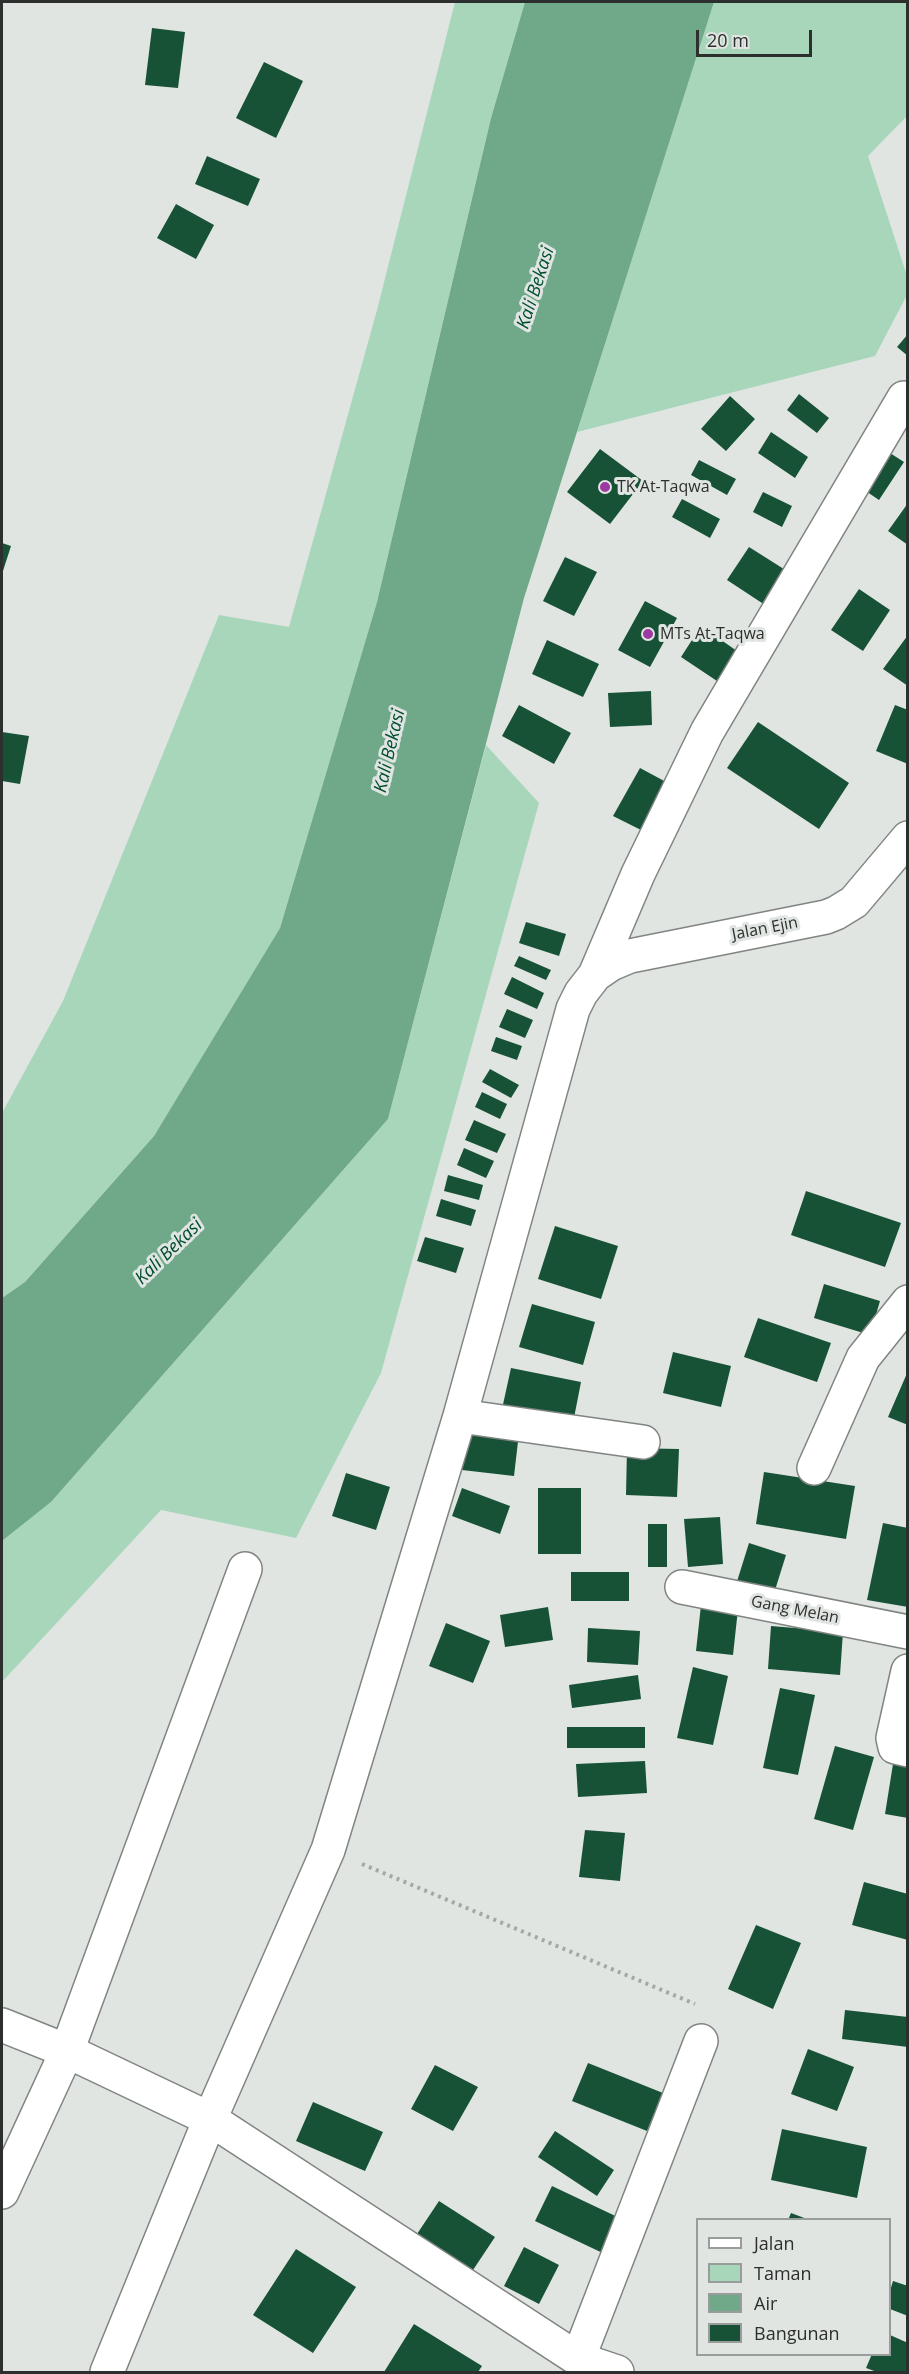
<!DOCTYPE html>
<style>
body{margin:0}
#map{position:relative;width:909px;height:2374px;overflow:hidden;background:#e0e5e2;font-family:"Open Sans",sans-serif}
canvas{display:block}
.frame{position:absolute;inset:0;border:3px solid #2d2f2e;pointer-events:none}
.legend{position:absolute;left:696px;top:2218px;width:195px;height:138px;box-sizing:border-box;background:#e0e5e2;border:2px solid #989c9a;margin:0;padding:8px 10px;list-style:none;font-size:18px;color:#2d2f2e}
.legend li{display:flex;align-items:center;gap:12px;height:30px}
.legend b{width:30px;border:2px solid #989c9a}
.scale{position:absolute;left:696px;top:30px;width:116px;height:27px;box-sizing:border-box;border:3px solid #2d2f2e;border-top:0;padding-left:8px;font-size:18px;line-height:21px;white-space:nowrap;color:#2d2f2e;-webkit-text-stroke:4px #e0e5e2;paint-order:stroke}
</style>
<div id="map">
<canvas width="909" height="2374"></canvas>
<div class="frame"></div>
<ul class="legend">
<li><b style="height:8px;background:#fff"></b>Jalan</li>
<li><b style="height:16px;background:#a8d6bb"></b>Taman</li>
<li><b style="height:16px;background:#70a989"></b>Air</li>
<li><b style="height:16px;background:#175236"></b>Bangunan</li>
</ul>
<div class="scale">20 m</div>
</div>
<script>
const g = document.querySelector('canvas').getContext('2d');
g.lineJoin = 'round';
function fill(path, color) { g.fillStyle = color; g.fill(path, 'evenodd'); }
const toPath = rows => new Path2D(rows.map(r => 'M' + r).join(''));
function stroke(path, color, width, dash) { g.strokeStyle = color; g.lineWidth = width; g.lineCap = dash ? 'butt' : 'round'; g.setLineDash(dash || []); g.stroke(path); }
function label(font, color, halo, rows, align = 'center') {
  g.font = font + ' "Open Sans",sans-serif'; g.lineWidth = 6; g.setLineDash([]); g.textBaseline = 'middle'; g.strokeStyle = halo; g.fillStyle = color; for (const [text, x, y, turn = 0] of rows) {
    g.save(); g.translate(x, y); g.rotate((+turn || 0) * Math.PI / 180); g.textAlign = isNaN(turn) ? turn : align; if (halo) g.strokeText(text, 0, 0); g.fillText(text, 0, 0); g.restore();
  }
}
const green = toPath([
 [455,2,525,2,491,118,377,602,280,928,154,1136,25,1282,2,1298,2,1113,63,1001,219,615,289,627,377,310],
 [714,2,907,2,907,116,868,156,907,276,907,295,875,356,577,432],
 [486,745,539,803,381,1373,296,1538,161,1510,2,1682,2,1541,51,1502,388,1119]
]);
const water = toPath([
 [525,2,714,2,524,598,388,1119,51,1502,2,1541,2,1298,25,1282,154,1136,280,928,377,602,491,118]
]);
const building = toPath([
 [152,28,185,32,178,88,145,85],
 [264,62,303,81,276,138,236,118],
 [207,156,260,179,248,206,195,184],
 [176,204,214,225,196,259,157,238],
 [908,334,908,356,897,347],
 [799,394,829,418,817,433,787,410],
 [730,396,755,419,726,451,701,429],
 [771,432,808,457,795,478,758,453],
 [879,446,904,462,879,500,854,483],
 [600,449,643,481,610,524,567,492],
 [699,460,736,479,727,495,691,475],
 [763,492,792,506,782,527,753,512],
 [682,499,720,519,710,538,672,517],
 [908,503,908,545,888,531],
 [2,543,11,546,2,574],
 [749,547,787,571,765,605,727,580],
 [565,557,597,572,574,616,543,601],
 [859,589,890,610,863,651,831,630],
 [645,601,677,618,650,667,618,650],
 [701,626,737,651,717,681,681,657],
 [908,635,908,686,883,669],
 [547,640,599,664,583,697,532,674],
 [651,691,652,725,610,727,608,693],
 [519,705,571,733,554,764,502,736],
 [895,705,908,710,908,764,876,751],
 [758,722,849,783,819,829,727,768],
 [2,732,29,736,20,784,2,781],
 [640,768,668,783,643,831,613,816],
 [526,922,566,934,559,956,519,943],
 [519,956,551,970,546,980,514,966],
 [512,977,544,993,537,1009,504,994],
 [507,1009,533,1020,525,1038,499,1027],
 [496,1037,522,1046,517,1060,491,1051],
 [490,1069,519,1085,511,1098,482,1082],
 [482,1092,507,1104,500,1119,475,1107],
 [474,1120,506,1134,497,1153,465,1140],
 [464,1148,494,1161,486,1178,457,1165],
 [448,1175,483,1185,479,1200,444,1191],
 [806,1191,901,1223,885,1267,791,1235],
 [441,1199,476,1210,471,1226,436,1216],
 [555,1226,618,1246,601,1299,538,1279],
 [425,1237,464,1248,456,1273,417,1261],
 [824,1284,880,1301,870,1335,814,1318],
 [532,1304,595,1322,583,1365,519,1347],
 [758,1318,831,1343,817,1382,744,1357],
 [673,1352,731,1366,721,1407,663,1393],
 [511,1368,581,1382,573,1423,502,1409],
 [908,1371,908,1425,888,1417],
 [468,1427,519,1433,514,1476,462,1470],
 [627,1448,679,1449,677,1497,626,1495],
 [764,1472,855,1486,846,1539,756,1524],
 [346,1473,390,1487,376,1530,332,1516],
 [462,1488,510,1506,500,1534,452,1516],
 [538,1488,581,1488,581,1554,538,1554],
 [720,1517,723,1564,688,1567,684,1519],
 [883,1523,908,1528,908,1607,867,1600],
 [648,1524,667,1524,667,1567,648,1567],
 [749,1543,786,1555,771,1603,734,1591],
 [571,1572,629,1572,629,1601,571,1601],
 [701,1605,738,1609,733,1655,696,1651],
 [548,1607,553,1640,505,1647,500,1615],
 [446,1623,490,1641,473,1683,429,1666],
 [771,1626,843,1632,840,1675,768,1669],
 [588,1628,640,1631,638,1665,587,1662],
 [693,1667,728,1676,713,1745,677,1738],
 [638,1675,641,1699,572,1708,569,1685],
 [780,1688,815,1695,798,1775,763,1768],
 [567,1727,645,1727,645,1748,567,1748],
 [835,1746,874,1757,853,1830,814,1819],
 [645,1761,647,1793,578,1797,576,1764],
 [893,1764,908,1767,908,1818,885,1814],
 [585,1830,625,1833,620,1881,579,1877],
 [864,1882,908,1894,908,1940,852,1925],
 [756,1925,801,1943,773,2009,728,1989],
 [845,2010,908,2017,908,2047,842,2039],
 [808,2049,854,2067,837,2111,791,2094],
 [588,2063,663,2093,647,2131,572,2101],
 [435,2065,478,2087,453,2131,411,2109],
 [313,2102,383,2132,365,2171,296,2141],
 [782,2129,867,2147,857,2198,771,2180],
 [555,2131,614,2170,597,2196,538,2157],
 [552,2186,626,2221,609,2256,535,2221],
 [439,2201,495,2237,469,2276,413,2240],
 [791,2213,807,2219,807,2220,788,2220],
 [524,2247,559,2265,539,2304,504,2286],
 [296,2249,356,2287,313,2353,253,2315],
 [893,2281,908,2286,908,2316,890,2309,890,2291],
 [414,2324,482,2366,478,2372,384,2372],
 [890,2335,908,2343,908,2372,877,2372,866,2368,872,2354,890,2354]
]);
const path = toPath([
 [362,1864,695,2004]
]);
const minor = toPath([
 [595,975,611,964,630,956,826,917,836,913,854,902,908,838],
 [460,1416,643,1442],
 [814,1468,863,1358,908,1302],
 [682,1587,908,1632],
 [908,1671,893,1738,895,1747,908,1750],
 [2,2025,67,2051,210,2119,578,2359,617,2372],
 [2,2192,67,2051,245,1569],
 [578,2359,701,2041],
 [107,2372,210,2119,328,1850,460,1416,573,1009,581,993,595,975,638,874,707,732,904,398]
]);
const markers = [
 [605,487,6,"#9c3aa1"],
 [648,634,6,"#9c3aa1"]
];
const poiNames = [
 ["TK At-Taqwa",617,487],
 ["MTs At-Taqwa",660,634]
];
const streetNames = [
 ["Jalan Ejin",765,929,-11],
 ["Gang Melan",795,1610,11]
];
const waterNames = [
 ["Kali Bekasi",536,288,-72],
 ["Kali Bekasi",390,751,-77],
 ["Kali Bekasi",169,1252,-44]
];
fill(green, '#a8d6bb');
fill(water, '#70a989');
fill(building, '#175236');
stroke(minor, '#808582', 36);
stroke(path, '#a4a8a6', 4, [3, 4.5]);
stroke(minor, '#fff', 33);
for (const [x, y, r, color] of markers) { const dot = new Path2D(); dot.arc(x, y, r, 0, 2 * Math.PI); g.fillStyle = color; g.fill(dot); stroke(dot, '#e0e5e2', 2); }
label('16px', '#2d2f2e', '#e0e5e2', poiNames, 'left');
label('16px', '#2d2f2e', '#e0e5e2', streetNames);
label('italic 18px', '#004d2f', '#e0e5e2', waterNames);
</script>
